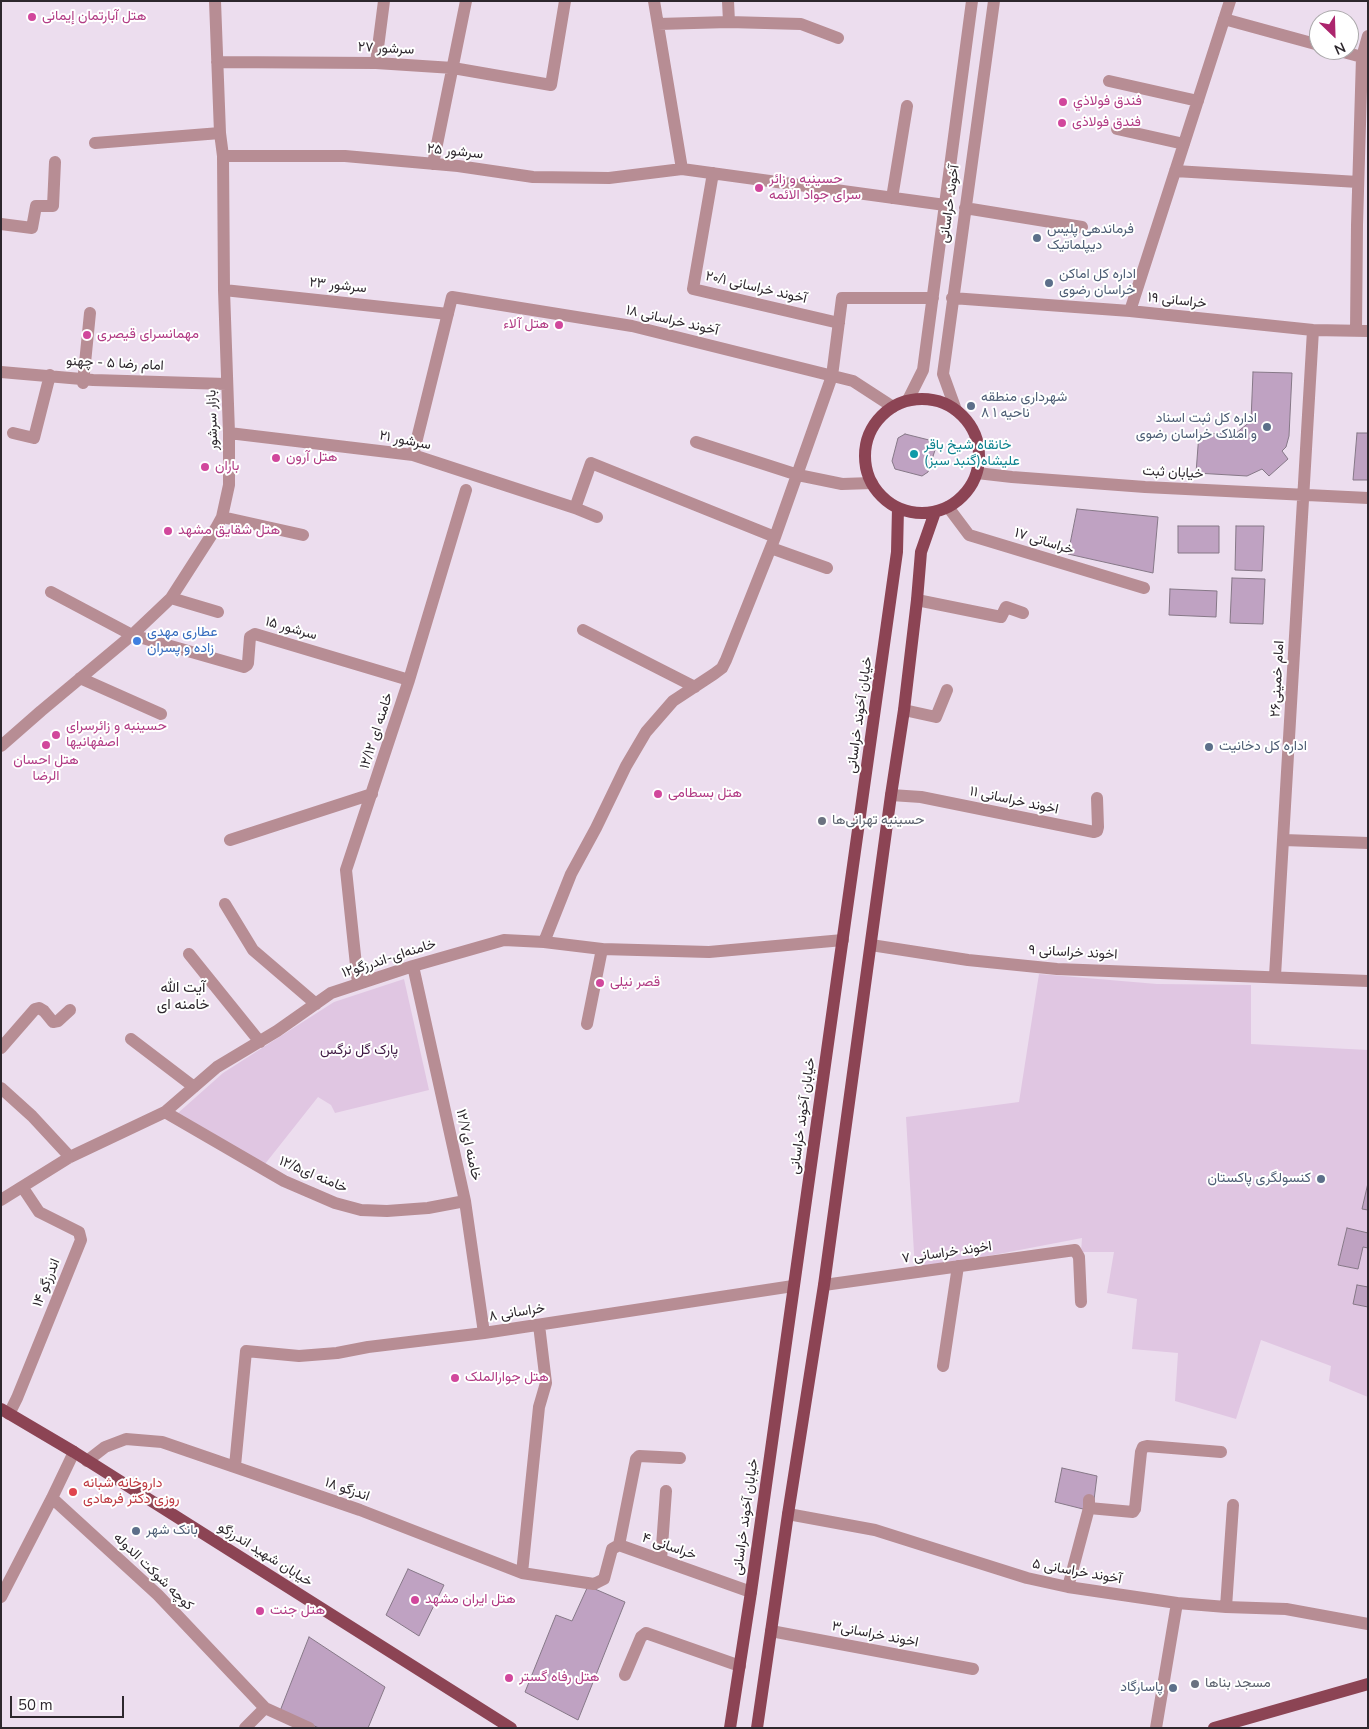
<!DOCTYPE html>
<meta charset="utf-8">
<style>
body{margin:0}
#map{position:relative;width:1369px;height:1729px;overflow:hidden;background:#ecddee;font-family:"Nunito Sans",sans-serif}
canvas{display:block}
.frame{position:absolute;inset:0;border:2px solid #2d272d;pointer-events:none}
.north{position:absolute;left:1309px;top:10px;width:50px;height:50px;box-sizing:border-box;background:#fff;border:1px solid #aba9ab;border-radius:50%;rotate:156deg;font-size:14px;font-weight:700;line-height:20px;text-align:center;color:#2d272d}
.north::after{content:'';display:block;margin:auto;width:18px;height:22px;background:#ac256d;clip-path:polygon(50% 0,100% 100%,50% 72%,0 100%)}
.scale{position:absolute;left:10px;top:1696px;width:114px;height:22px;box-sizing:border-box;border:2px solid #2d272d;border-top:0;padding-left:6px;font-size:15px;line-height:18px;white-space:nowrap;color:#2d272d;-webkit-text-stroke:4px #fff;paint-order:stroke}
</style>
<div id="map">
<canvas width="1369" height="1729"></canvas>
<div class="frame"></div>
<div class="north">N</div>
<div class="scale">50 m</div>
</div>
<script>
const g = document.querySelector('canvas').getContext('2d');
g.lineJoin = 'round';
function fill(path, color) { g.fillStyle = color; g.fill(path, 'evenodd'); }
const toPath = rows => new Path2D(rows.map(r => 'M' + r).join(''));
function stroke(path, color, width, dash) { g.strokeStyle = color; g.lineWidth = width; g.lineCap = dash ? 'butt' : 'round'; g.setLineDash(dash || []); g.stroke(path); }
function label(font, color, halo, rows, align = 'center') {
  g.font = font + ' "Nunito Sans",Vazirmatn,sans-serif'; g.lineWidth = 4; g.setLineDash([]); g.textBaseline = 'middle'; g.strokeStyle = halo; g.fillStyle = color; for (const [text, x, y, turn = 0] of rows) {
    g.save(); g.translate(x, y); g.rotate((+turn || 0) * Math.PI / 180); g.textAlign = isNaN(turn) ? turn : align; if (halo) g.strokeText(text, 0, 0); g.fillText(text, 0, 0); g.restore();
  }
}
const green = toPath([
 [1039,974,1157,984,1251,985,1251,1044,1368,1050,1368,1183,1362,1208,1368,1210,1368,1233,1347,1228,1338,1265,1357,1269,1363,1247,1368,1248,1368,1287,1353,1304,1368,1307,1368,1397,1329,1381,1331,1366,1261,1340,1236,1419,1175,1401,1178,1353,1132,1349,1137,1299,1107,1293,1114,1252,1081,1252,1082,1238,915,1270,906,1117,1019,1102],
 [404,979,429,1090,335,1113,331,1105,318,1097,265,1164,178,1113,223,1073,334,1002]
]);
const building = toPath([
 [1253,372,1292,373,1289,436,1286,447,1282,451,1288,459,1269,476,1262,469,1247,476,1196,473,1199,433,1235,434,1251,421,1253,372],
 [1357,433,1368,433,1368,480,1353,480,1357,433],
 [905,434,933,441,936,447,928,472,922,476,895,469,892,461,898,438,905,434],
 [1077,509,1158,517,1153,573,1068,554,1077,509],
 [1178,526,1219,526,1219,553,1178,553,1178,526],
 [1236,526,1264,526,1262,571,1235,570,1236,526],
 [1232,578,1265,579,1263,624,1230,623,1232,578],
 [1170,589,1217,591,1216,617,1169,615,1170,589],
 [1368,1183,1368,1210,1362,1209,1368,1183],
 [1347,1228,1368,1233,1368,1248,1363,1247,1358,1269,1338,1265,1347,1228],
 [1357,1285,1368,1287,1368,1307,1353,1304,1357,1285],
 [1062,1468,1097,1476,1094,1500,1083,1509,1055,1502,1062,1468],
 [408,1569,444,1585,419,1636,386,1615,408,1569],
 [588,1586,625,1602,578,1720,525,1692,556,1615,572,1621,588,1586],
 [309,1637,385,1687,368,1728,319,1728,280,1711,309,1637]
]);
const minor = toPath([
 [654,1,682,169],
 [728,1,729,22],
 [1224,19,1319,45],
 [658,24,729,22,801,24,838,38],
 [1336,50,1362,57],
 [217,62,376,63,453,68,551,85,565,1],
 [376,63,384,1],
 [1109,81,1198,101],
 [1117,129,1184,144],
 [95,143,220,133],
 [223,156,345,156,458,166,533,177,609,178,682,169,945,205],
 [433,164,466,1],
 [1175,171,1358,182],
 [713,173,693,289,839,323],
 [892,198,907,106],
 [965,208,1082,227],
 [1,224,32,228,36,206,53,206,55,162],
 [224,290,448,314],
 [952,298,1130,311,1313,330,1368,331],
 [1130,311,1230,1],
 [1356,330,1357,225,1362,57,1368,36],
 [1,372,93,380,226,384],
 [83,383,90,313],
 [908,400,923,370,972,1],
 [956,410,943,374,994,1],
 [13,433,34,438,50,375],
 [229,433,413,455,575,508,597,517],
 [696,442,798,475,842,484,872,483],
 [413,455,452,297,632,326,853,381,893,407],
 [977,473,1012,477,1145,487,1368,498],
 [948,507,969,535,1144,588],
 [575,508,591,463,775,537],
 [222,517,303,535],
 [771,548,827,568],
 [51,592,132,635,244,667,247,665,248,663,250,637,255,634,409,680],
 [171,598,218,612],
 [917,600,1001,617,1006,607,1023,613],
 [583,630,695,687],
 [80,678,161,714],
 [904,710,936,717,947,690],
 [1,746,41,711,132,635,171,598,216,528,222,517,229,485,229,433,224,290,223,156,220,133,215,1],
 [891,795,921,797,1094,832,1097,831,1098,827,1097,798],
 [230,840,372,794],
 [1284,840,1368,843],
 [225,904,253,950,316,1004],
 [544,942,571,874,596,828,626,766,646,732,673,701,714,674,722,668,726,660,775,537,832,376,842,298,933,298],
 [871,945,968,960,1057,969,1368,981],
 [189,954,260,1042],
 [413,966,465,1201,484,1333],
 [1275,976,1313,330],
 [358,984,346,870,409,680,466,490],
 [587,1024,602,949],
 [131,1039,194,1087],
 [1,1048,35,1009,39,1008,44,1011,53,1022,58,1021,70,1010],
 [1,1088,32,1116,70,1157],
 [165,1112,284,1181,335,1203,361,1210,387,1211,428,1208,465,1201],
 [1,1200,70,1157,165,1112,217,1067,277,1031,331,993,413,966,504,940,544,942,602,949,709,952,843,940],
 [824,1285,1075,1250,1079,1257,1081,1302],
 [943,1366,958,1266],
 [9,1414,17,1398,81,1240,79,1232,39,1212,23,1188],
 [87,1461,105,1447,126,1439,162,1442,360,1510,522,1573,594,1584,604,1579,612,1549,619,1545,751,1592],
 [235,1466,246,1351,299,1356,337,1353,368,1347,484,1333,793,1286],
 [52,1498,158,1595,265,1708,309,1728],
 [1089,1508,1133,1512,1135,1509,1141,1452,1143,1447,1147,1446,1221,1452],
 [788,1514,875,1530,1027,1578,1068,1587,1177,1603,1226,1607,1286,1609,1368,1624],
 [619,1545,636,1459,639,1456,680,1458],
 [661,1560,666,1491],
 [522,1573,539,1407,546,1383,539,1325],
 [1068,1587,1089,1508,1089,1500],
 [1,1597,52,1498,74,1452],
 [1226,1607,1233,1505],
 [771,1631,973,1669],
 [625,1675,641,1637,646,1633,740,1666],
 [245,1728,265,1708],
 [1156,1728,1177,1603]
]);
const major = toPath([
 '865 456a57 57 0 1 1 114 0a57 57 0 1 1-114 0Z',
 [1,1409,74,1452,511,1728],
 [730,1728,751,1592,897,552,898,508],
 [757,1728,788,1514,824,1285,891,795,904,710,917,600,921,552,935,512],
 [1214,1728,1368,1684]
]);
const markers = [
 [32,17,5,"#d1479c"],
 [1063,102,5,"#d1479c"],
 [1062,123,5,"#d1479c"],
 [759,188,5,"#d1479c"],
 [1037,238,5,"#5c6f8a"],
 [1049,283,5,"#5c6f8a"],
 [559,325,5,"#d1479c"],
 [87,335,5,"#d1479c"],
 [971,406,5,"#5c6f8a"],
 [1267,427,5,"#5c6f8a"],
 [914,454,5,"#0f9aa8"],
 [276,458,5,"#d1479c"],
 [205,467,5,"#d1479c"],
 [168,531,5,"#d1479c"],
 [137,641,5,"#3f7fe0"],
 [56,735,5,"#d1479c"],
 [46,745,5,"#d1479c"],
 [1209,747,5,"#5c6f8a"],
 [658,794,5,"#d1479c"],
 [822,821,5,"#6b7280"],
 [600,983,5,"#d1479c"],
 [1321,1179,5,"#5c6f8a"],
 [455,1378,5,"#d1479c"],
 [73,1492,5,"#e0444e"],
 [136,1531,5,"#5c6f8a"],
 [415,1600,5,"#d1479c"],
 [260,1611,5,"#d1479c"],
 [509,1678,5,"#d1479c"],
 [1195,1684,5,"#6b7280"],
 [1173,1688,5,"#5c6f8a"]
];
const hotelNames = [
 ["هتل آبارتمان إیمانی",42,17],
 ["فندق فولاذي",1073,102],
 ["فندق فولاذی",1072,123],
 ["حسینیه و زائر",769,180],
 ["سرای جواد الائمه",769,196],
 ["هتل آلاء",549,325,"right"],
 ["مهمانسرای قیصری",97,335],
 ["هتل آرون",286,458],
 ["باران",215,467],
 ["هتل شقایق مشهد",178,531],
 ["حسینبه و زائرسرای",66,727],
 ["اصفهانیها",66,743],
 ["هتل احسان",46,761,"center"],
 ["الرضا",46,777,"center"],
 ["هتل بسطامی",668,794],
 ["قصر نیلی",610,983],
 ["هتل جوارالملک",465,1378],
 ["هتل ایران مشهد",425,1600],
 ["هتل جنت",270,1611],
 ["هتل رفاه گستر",519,1678]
];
const streetNames = [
 ["سرشور ۲۷",386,49,3],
 ["سرشور ۲۵",455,152,6],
 ["آخوند خراسانی",950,204,-82],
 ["سرشور ۲۳",338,286,6],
 ["آخوند خراسانی ۲۰/۱",756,288,13],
 ["خراسانی ۱۹",1177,301,6],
 ["آخوند خراسانی ۱۸",672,321,13],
 ["امام رضا ۵ - چهنو",115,364,3],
 ["بازار سرشور",213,420,-92],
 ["سرشور ۲۱",405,441,11],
 ["خیابان ثبت",1173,473,3],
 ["خراساتی ۱۷",1044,542,17],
 ["سرشور ۱۵",291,629,16],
 ["امام خمینی۲۶",1278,679,-87],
 ["خیابان آخوند خراسانی",860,715,-82],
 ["خامنه ای ۱۲/۱۲",377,731,-72],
 ["اخوند خراسانی ۱۱",1014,801,12],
 ["اخوند خراسانی ۹",1073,953,3],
 ["خامنه‌ای-اندرزگو۱۲",389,959,-18],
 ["خیابان آخوند خراسانی",803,1116,-82],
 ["خامنه ای۱۲/۷",468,1145,77],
 ["خامنه ای۱۲/۵",313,1175,23],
 ["اخوند خراسانی ۷",947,1253,-8],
 ["اندرزگو ۱۴",47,1283,-68],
 ["خراسانی ۸",517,1313,-9],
 ["اندزگو ۱۸",347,1490,19],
 ["خیابان آخوند خراسانی",746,1517,-82],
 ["خراسانی ۴",669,1547,19],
 ["خیابان شهید اندرزگو",265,1555,32],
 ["کوچه شوکت الدوله",153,1572,44],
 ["آخوند خراسانی ۵",1077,1572,10],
 ["اخوند خراسانی۳",875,1635,11]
];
const serviceNames = [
 ["فرماندهی پلیس",1047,230],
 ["دیپلماتیک",1047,246],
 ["اداره کل اماکن",1059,275],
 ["خراسان رضوی",1059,291],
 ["شهرداری منطقه",981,398],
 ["۸ ناحیه ۱",981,414],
 ["اداره کل ثبت اسناد",1257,419,"right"],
 ["و املاک خراسان رضوی",1257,435,"right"],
 ["اداره کل دخانیت",1219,747],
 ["کنسولگری پاکستان",1311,1179,"right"],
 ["بانک شهر",146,1531],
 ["پاسارگاد",1163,1688,"right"]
];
const cultureNames = [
 ["خانقاه شیخ باقر",924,446],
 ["علیشاه(گنبد سبز)",924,462]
];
const shopNames = [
 ["عطاری مهدی",147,633],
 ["زاده و پسران",147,649]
];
const worshipNames = [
 ["حسینیه تهرانی‌ها",832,821],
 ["مسجد بناها",1205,1684]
];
const parkNames = [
 ["پارک گل نرگس",359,1051]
];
const healthNames = [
 ["داروخانه شبانه",83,1484],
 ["روزی دکتر فرهادی",83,1500]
];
const neighbourhoodNames = [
 ["آیت الله",183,988],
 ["خامنه ای",183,1005]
];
fill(green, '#e0c6e2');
fill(building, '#bfa2c2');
stroke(building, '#867887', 1);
stroke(minor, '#b78d94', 12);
stroke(major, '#8c4454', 12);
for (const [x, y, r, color] of markers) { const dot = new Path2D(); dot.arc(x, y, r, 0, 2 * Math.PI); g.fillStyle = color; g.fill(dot); stroke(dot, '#fff', 2); }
label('14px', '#b23c85', '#fff', hotelNames, 'left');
label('14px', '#2d272d', '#fff', streetNames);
label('14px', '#4e5e75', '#fff', serviceNames, 'left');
label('14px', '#0d838f', '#fff', cultureNames, 'left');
label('14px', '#366cbe', '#fff', shopNames, 'left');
label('14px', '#5b616d', '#fff', worshipNames, 'left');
label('14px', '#3f1943', '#fff', parkNames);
label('14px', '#be3a42', '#fff', healthNames, 'left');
label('15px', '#2d272d', '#fff', neighbourhoodNames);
</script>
